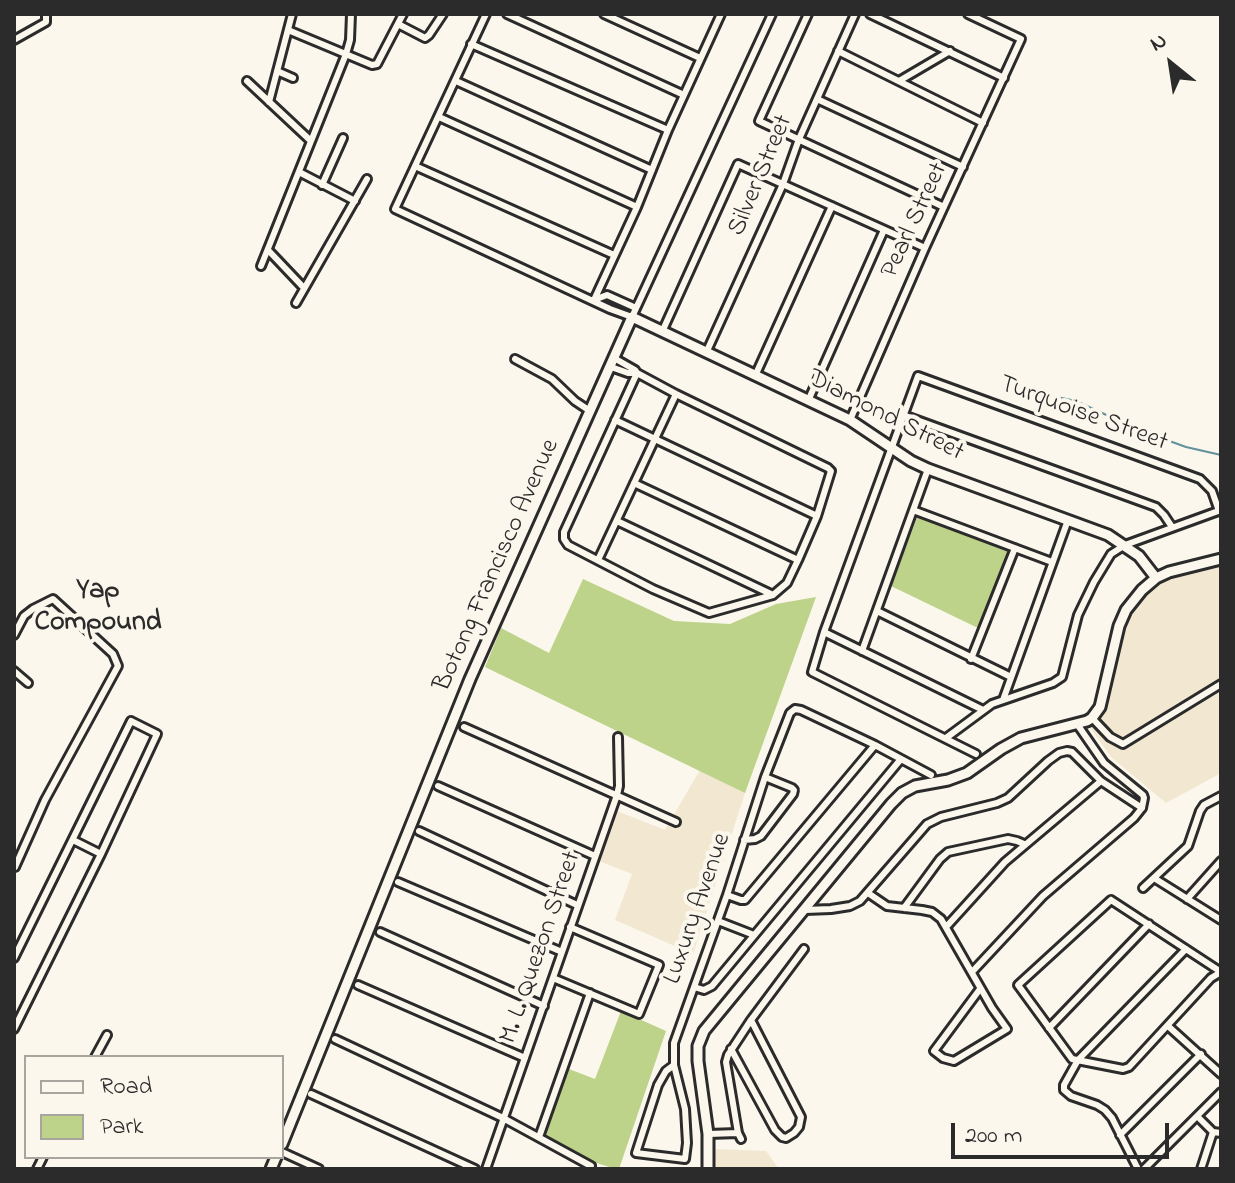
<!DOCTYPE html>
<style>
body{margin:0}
#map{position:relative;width:1235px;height:1183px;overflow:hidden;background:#fbf7ec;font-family:"Indie Flower",sans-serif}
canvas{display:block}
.frame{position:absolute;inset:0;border:16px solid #2b2b2b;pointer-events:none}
.legend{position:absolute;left:24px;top:1055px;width:260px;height:104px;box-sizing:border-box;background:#fbf7ec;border:2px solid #a8a59f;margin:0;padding:10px 14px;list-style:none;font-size:24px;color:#2b2b2b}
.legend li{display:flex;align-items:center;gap:16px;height:40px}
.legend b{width:40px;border:2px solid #a8a59f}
.north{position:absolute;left:1131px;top:24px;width:80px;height:80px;-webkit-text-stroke:6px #fbf7ec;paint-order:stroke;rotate:330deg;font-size:22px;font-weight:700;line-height:32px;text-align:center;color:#2b2b2b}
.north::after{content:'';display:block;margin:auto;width:28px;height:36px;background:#2b2b2b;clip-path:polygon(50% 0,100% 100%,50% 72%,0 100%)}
.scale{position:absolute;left:951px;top:1123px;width:218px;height:36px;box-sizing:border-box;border:4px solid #2b2b2b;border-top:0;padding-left:10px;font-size:24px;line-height:28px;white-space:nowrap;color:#2b2b2b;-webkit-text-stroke:6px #fbf7ec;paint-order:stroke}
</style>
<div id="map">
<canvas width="1235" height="1183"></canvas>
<div class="frame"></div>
<ul class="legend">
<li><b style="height:10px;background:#fbf7ec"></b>Road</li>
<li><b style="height:22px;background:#bcd389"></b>Park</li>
</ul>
<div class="north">N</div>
<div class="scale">200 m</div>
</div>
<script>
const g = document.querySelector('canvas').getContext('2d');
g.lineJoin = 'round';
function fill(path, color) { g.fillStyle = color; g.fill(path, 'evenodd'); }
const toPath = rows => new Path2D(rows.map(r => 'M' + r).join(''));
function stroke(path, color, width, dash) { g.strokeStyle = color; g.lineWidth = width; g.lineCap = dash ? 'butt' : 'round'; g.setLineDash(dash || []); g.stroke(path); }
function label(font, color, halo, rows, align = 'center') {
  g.font = font + ' "Indie Flower",sans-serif'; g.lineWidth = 8; g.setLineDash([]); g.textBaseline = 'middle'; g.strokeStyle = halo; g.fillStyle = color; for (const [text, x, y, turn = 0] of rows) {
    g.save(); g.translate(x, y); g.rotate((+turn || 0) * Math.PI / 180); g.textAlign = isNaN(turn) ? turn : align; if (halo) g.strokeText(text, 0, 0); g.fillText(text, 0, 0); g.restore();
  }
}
const built = toPath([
 [1221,562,1221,773,1166,803,1111,757,1089,726,1102,713,1106,703,1122,630,1130,611,1152,585,1162,579],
 [700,770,745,793,693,954,615,920,632,874,599,861,617,811,665,830],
 [712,1149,766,1151,779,1169,712,1169]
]);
const green = toPath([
 [918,515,1011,549,980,629,891,586],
 [583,579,674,621,730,624,776,604,816,597,745,793,485,667,501,628,549,653],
 [621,1011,666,1031,619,1169,616,1169,593,1162,545,1135,569,1069,595,1079]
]);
const stream = toPath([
 [1014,388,1076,401,1139,430,1186,447,1221,455]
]);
const street = toPath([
 [486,14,395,209,610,309,632,317,772,14],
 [507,14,684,95],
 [604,14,700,58],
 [808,14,759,121,944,207],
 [870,14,1004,78],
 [398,24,425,38,429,35,443,14],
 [288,30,372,65,377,64,403,14],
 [14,40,46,22,46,14],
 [471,44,668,130],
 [838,51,983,123],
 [277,71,293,78],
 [247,81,311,141],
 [456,81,652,170],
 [899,81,950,51],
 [817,99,963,167],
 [269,102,292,14],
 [439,117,637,207],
 [415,166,614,255],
 [299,172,355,201],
 [322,185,343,138],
 [268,250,304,288],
 [261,266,346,54,350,40,351,14],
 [594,300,637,207,668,130,721,14],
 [594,300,607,295,636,308],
 [296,303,367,179],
 [662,332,738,164,925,248],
 [706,353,783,184,799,139,855,14],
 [614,358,635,370,637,373,676,394,828,468,831,471,817,516,798,560,787,583,773,595,709,613,653,589,568,545,564,539,564,532,637,373],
 [515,359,552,379,575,401,590,411],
 [611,367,628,373,637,373],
 [755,376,832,206],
 [808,401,884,230],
 [903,415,1156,507,1164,515,1172,527],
 [615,420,817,516],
 [850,420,925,248,1021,39,968,14],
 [634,483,798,560],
 [913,510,1052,562],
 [617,521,773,595],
 [598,560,676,394],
 [877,611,1011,677],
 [824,632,983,710],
 [14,635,24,616,33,609,53,599,113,654,118,666,45,800,15,867],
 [862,651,928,469],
 [971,659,1015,548],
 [14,671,28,683],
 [1003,700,1068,520],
 [1092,718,1110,737,1123,744,1221,684],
 [464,727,676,822],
 [946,738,992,704,1053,683,1062,677,1078,615,1094,582,1111,554,1125,545,1221,510],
 [976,754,812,672,824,632,918,376,1200,479,1212,491,1219,511],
 [438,786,595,856],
 [419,831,577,905],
 [73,840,101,854],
 [744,840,755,839,761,836,793,794,794,790,792,788,765,777],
 [1154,878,1221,920],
 [398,882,562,952],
 [1143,888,1188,846,1200,811,1204,805,1221,796],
 [868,893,887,906,922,910,932,912,941,919,992,1008,1007,1029,954,1061,943,1058,934,1051,980,989],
 [727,895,741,900,745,900,875,745],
 [1187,899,1221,861],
 [1111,900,1221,972,1211,978,1129,1067,1123,1069,1072,1059,1018,985,1111,900],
 [904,908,940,859,948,852,1008,839,1017,841,1024,844],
 [805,910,831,909,850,906,860,901,927,824,941,817,997,803,1008,798,1048,761,1059,753,1067,751,1072,752,1101,781,1142,808],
 [718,921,754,935],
 [947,926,1005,862,1101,781],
 [380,932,544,1006],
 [14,958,131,721,157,734,101,854,14,1029],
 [972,972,1043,896,1134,818,1142,808,1144,798,1143,795,1104,763,1077,724],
 [553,978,639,1014,659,965,570,927],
 [358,985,525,1058],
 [694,987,704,990,712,986,901,759],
 [1168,1026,1221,1074],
 [1049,1028,1149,924],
 [335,1039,503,1118,591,1166,590,1169],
 [731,1049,775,1130,782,1137,786,1138,794,1133,799,1127,801,1117,751,1020],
 [95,1057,107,1035],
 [674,1065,666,1071,658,1085,636,1153,685,1159,687,1143,685,1109,674,1065,674,1043,727,895,765,777,790,713,795,709,801,710,875,745,931,775],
 [311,1094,475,1169],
 [1198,1117,1213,1132,1221,1133],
 [708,1134,738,1133],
 [1120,1135,1201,1054],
 [539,1137,590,993],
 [741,1139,738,1133,726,1062,728,1055,751,1020,804,949],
 [282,1152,319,1169],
 [37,1169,43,1157],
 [486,1169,617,795,619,786,618,737],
 [1138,1169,1112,1118,1105,1110,1097,1105,1071,1096,1064,1090,1064,1085,1078,1060,1186,949],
 [1144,1169,1221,1092],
 [1201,1169,1213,1132]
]);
const secondary = toPath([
 [282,1144,470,679,632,317,850,420,911,461,928,469,1108,535,1139,556,1156,578],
 [271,1169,276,1157],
 [708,1169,708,1134,698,1061,698,1046,704,1031,891,804,902,793,915,786,948,780,967,773,1001,749,1021,738,1087,721,1092,718,1100,707,1119,626,1126,610,1142,590,1156,578,1169,572,1221,559]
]);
const streetNames = [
 ["Silver Street",762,176,-67],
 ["Pearl Street",916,221,-65],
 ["Turquoise Street",1083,415,20],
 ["Diamond Street",885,417,27],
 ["Botong Francisco Avenue",498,566,-66],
 ["Luxury Avenue",699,909,-71],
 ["M. L. Quezon Street",542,948,-71]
];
const neighbourhoodNames = [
 ["Yap",98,592],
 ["Compound",98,624]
];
fill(built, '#f2e7d1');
fill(green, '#bcd389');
stroke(stream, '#62919b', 2);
stroke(street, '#2b2b2b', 12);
stroke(secondary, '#2b2b2b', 15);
stroke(street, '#fbf7ec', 6);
stroke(secondary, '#fbf7ec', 9);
label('26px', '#2b2b2b', '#fbf7ec', streetNames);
label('bold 28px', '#2b2b2b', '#fbf7ec', neighbourhoodNames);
</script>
